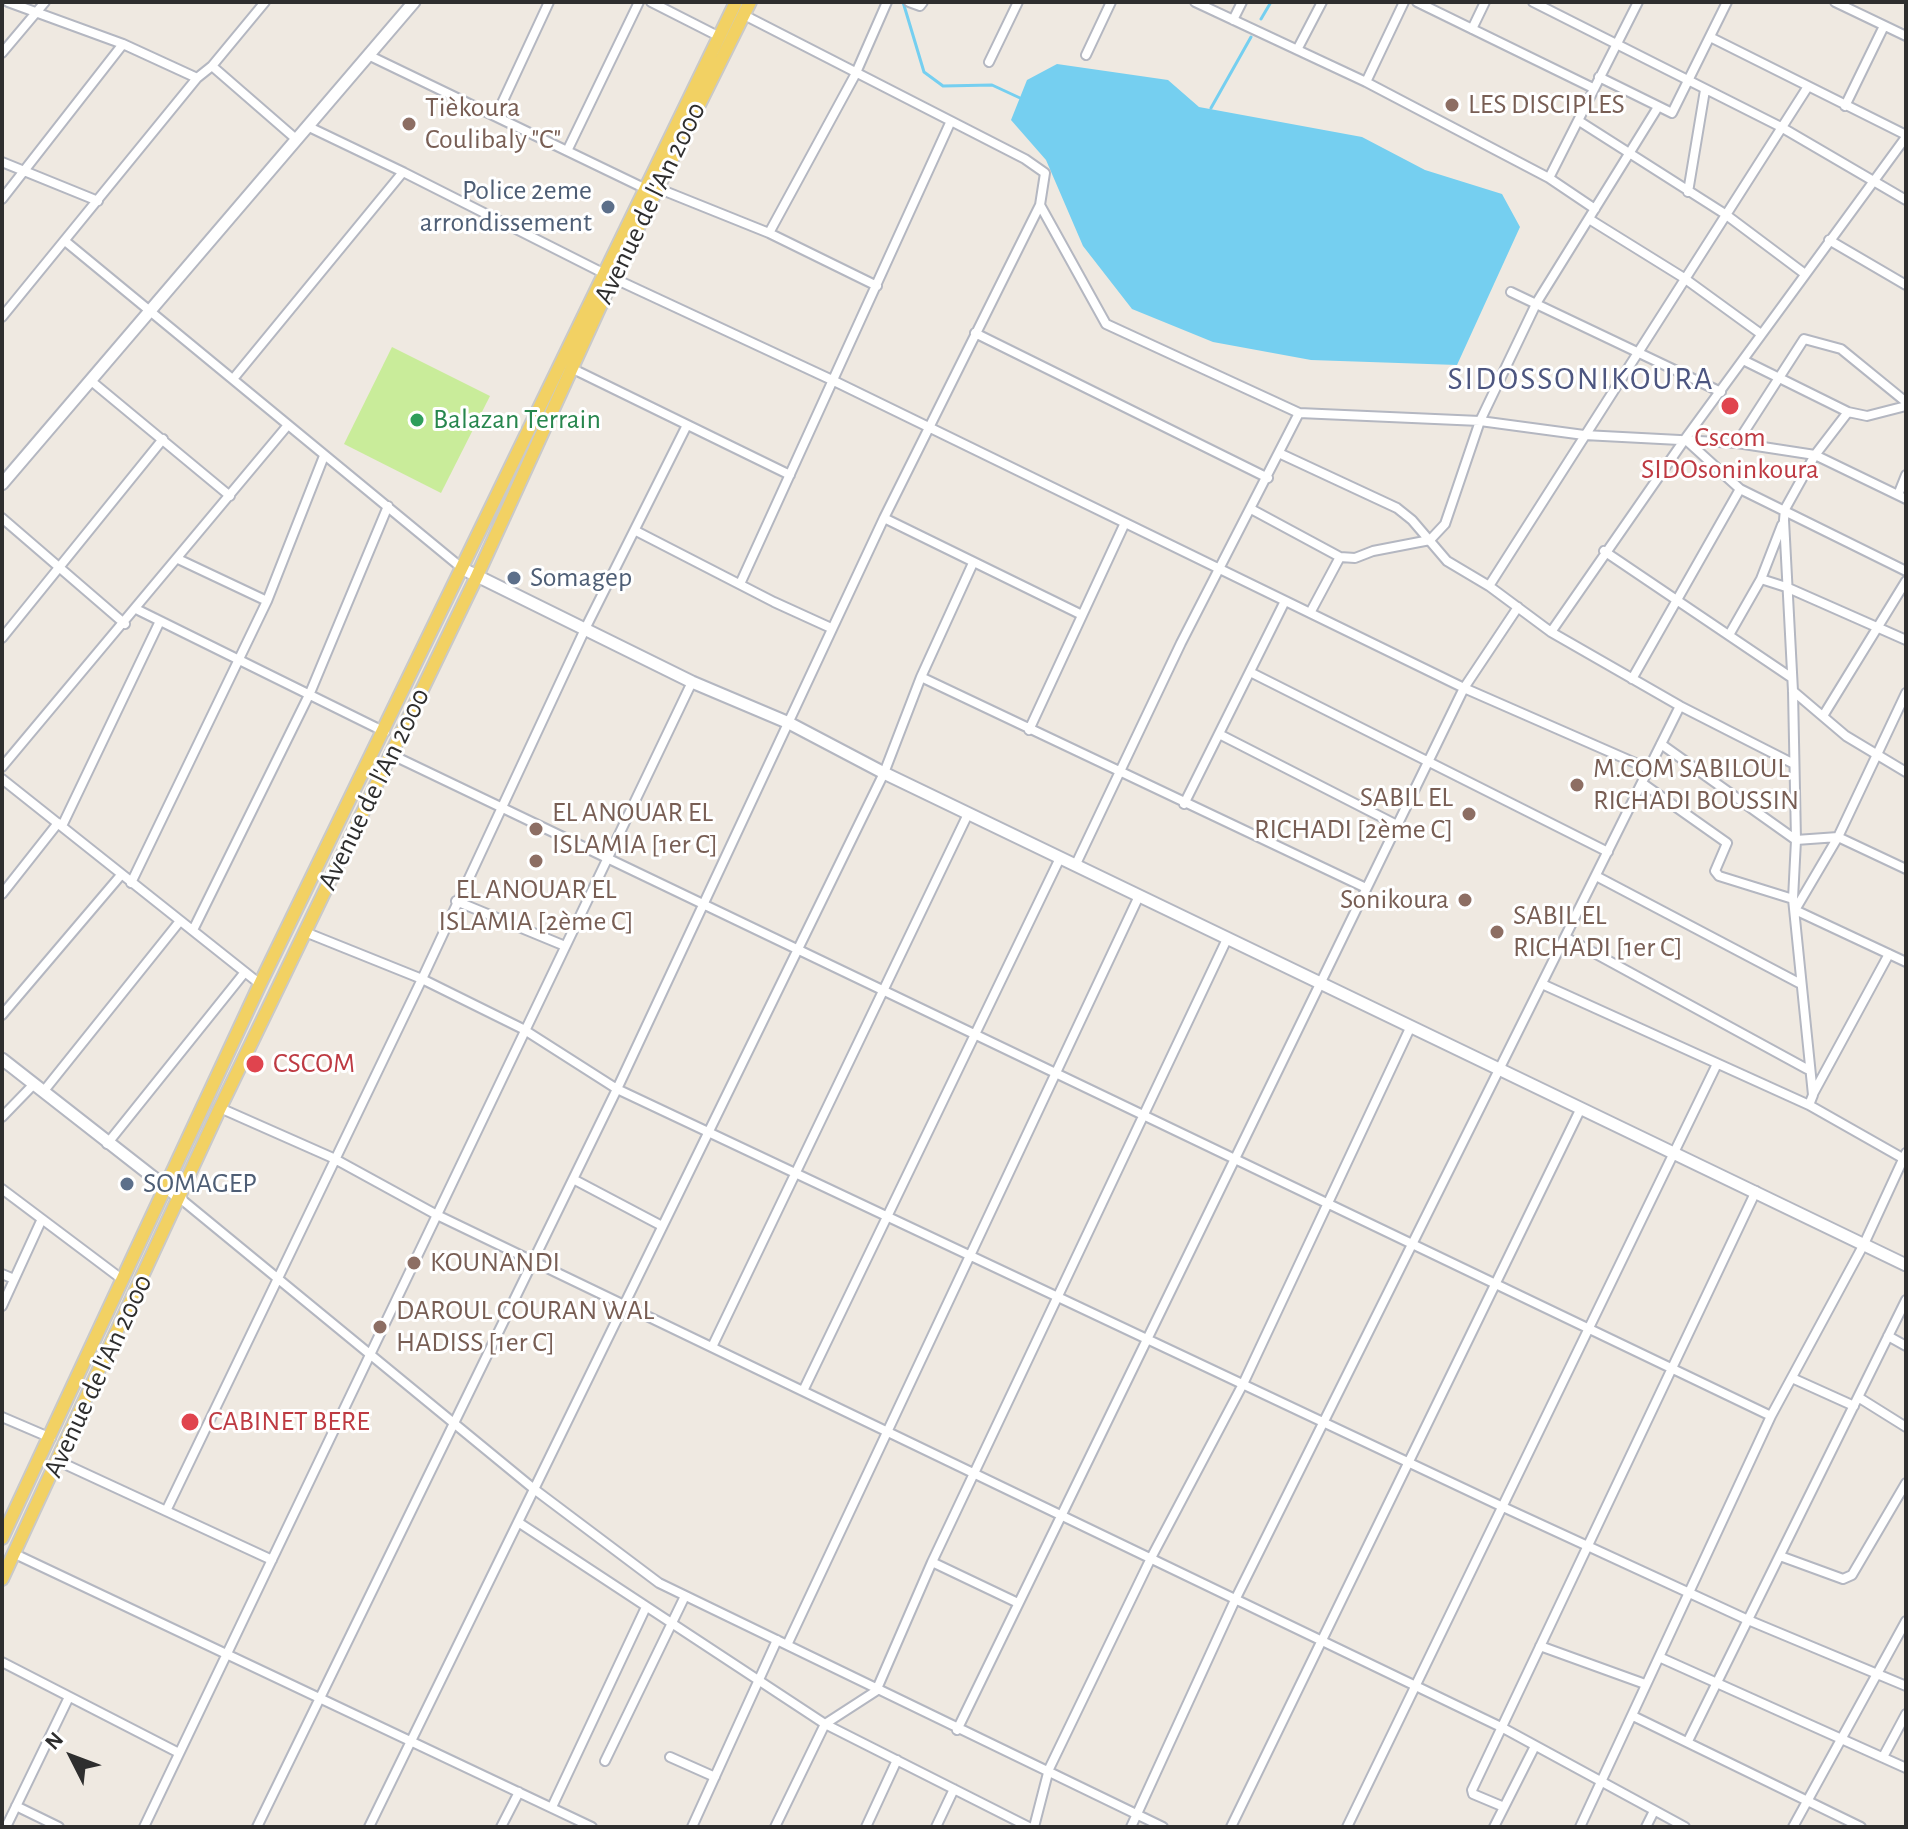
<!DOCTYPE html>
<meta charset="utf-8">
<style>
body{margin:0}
#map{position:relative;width:1908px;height:1829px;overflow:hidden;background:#efe9e1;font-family:"Alegreya Sans",sans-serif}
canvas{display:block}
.frame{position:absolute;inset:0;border:4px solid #2e2e2e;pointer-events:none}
.north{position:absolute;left:32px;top:1717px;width:80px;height:80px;-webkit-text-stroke:6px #fff;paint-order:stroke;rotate:312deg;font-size:22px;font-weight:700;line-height:32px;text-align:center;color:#2e2e2e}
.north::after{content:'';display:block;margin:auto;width:28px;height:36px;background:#2e2e2e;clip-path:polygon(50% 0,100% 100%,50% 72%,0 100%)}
</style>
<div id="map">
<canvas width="1908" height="1829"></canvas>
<div class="frame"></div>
<div class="north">N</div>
</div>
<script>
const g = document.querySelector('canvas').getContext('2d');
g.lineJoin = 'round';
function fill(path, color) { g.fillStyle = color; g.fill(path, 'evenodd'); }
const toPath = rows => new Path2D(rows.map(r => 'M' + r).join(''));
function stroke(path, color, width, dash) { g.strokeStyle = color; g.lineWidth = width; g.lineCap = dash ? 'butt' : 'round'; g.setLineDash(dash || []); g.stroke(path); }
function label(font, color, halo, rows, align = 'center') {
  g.font = font + ' "Alegreya Sans",sans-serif'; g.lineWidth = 6; g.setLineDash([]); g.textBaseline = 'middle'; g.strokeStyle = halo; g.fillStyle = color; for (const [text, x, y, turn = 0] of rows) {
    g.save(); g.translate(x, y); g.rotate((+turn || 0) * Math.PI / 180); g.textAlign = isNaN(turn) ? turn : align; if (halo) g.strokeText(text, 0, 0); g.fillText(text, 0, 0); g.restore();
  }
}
const pitch = toPath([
 [392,347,490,396,441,493,344,444]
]);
const water = toPath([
 [1057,64,1168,80,1199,107,1362,137,1425,170,1502,194,1520,227,1457,365,1311,360,1213,342,1132,309,1083,246,1046,160,1011,120,1027,80]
]);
const stream = toPath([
 [903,2,924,72,943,86,992,85,1020,98],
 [1261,19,1271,2],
 [1211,108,1251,37]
]);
const street = toPath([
 [8,2,123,44,197,78],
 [651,2,720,37],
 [909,2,920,6,923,2],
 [1195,2,1366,82,1549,178,1595,209],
 [1417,2,1593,88],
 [1533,2,1781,127,1906,200],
 [1835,2,1906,36],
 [744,15,1025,159,1045,173,1040,205,1106,324,1299,413,1480,421,1584,435,1737,443,1815,455,1906,499],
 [1233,20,1242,2],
 [1472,29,1485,2],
 [1710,37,1906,135],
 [1298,48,1322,2],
 [2,53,45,2],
 [368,55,646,189],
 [1086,55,1111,2],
 [989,62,1018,2],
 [212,66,296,139],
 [1599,77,1672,113,1727,2],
 [1366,82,1404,2],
 [1845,106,1884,26],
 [496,116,549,2],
 [1579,121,1725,214,1805,274],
 [568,149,639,2],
 [2,162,98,201],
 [403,172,613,278,832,380,1464,688,1649,769],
 [1549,178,1638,2],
 [657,188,769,233,877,286],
 [1688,192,1705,90],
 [2,199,123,44],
 [1589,219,1684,278,1761,334],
 [769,233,855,75,887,2],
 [1829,240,1906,285],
 [65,241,463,569],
 [1511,292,1721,392],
 [2,317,197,78,212,66,265,2],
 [975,333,1268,478],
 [1743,360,1848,412,1867,416,1906,406],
 [571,368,790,475],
 [233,379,403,172,307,126],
 [90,380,230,496],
 [1685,439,1740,489,1906,571],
 [1737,443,1804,339,1841,349,1906,402],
 [1281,454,1397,508,1412,520,1447,561,1489,586,1551,632,1680,706,1794,764],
 [1898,495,1906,475],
 [1251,509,1340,557,1355,558,1373,551,1430,540,1445,524,1480,421,1537,302,1658,107],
 [2,518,125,624],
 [884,518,1082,615],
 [636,531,774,602,831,628],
 [1604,551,1792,678],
 [178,559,267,601],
 [1761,579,1786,587,1906,640],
 [740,584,950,123],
 [1489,586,1807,88],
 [136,609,385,732],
 [1310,613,1340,557],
 [1551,632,1685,439,1906,137],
 [1729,635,1761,579,1782,525],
 [2,638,163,439],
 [1250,672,1608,852],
 [921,677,1366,888],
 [1632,679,1740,489],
 [1793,691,1846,736,1906,772],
 [1906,693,1838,837,1795,910,1906,962],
 [1823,716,1906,581],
 [1029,730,1124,525],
 [1219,734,1397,825],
 [1661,744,1796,840,1838,837,1906,869],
 [390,754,1771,1416],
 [2,767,288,425],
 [2,779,260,984],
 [1642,783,1727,843,1715,871,1719,876,1793,899],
 [1184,804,1285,601],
 [62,826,160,621],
 [1075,866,1181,643,1299,413],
 [1596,876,1799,983],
 [131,883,267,601,324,456],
 [2,894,58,823],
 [456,901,565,946],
 [193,930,310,693,388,506],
 [305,932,422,979,523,1029,617,1089,1503,1507,1748,1620,1906,1686],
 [1565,937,1807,1069],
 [1542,984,1809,1105,1906,1160],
 [2,1015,121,875],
 [43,1092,180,921],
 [1813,1094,1889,954],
 [1809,1105,1813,1095,1793,899,1796,840,1793,691,1784,520,1785,509,1815,455,1848,412],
 [220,1108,333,1158,437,1215,1503,1728,1685,1827],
 [2,1117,34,1084],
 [107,1144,245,972],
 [573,1179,662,1226],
 [2,1189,123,1280],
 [181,1199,534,1489,659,1583,1163,1827],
 [2,1274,14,1279],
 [2,1306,41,1221],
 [1888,1336,1906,1346],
 [712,1347,968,814],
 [1792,1378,1854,1406],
 [803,1391,1060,858],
 [1858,1397,1906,1427],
 [2,1417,51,1438],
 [58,1461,272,1560],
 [166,1511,422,979,586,627,687,425],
 [518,1522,825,1724,1029,1827],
 [15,1554,592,1827],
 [1780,1556,1843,1579,1852,1575,1906,1483],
 [932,1562,1018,1603],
 [787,1645,1139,896],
 [1540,1646,1645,1684],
 [1659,1657,1906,1768],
 [2,1662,179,1753],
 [1633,1716,1861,1827],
 [957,1730,1464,688,1518,607],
 [1688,1741,1906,1300],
 [670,1757,715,1777],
 [1883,1757,1906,1714],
 [605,1761,685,1596],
 [16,1806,59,1827],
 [552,1807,646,1607],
 [1504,1807,1473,1794,1472,1790,1756,1191],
 [6,1827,69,1697],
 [144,1827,692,682],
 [257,1827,617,1089,884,518,1040,205],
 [369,1827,884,773,921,677,973,563],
 [501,1827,519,1792],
 [692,1827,777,1640],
 [775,1827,825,1724,876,1691,932,1562,1227,939],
 [866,1827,897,1760],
 [936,1827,954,1789],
 [1034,1827,1049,1769,1151,1558,1243,1384,1411,1026],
 [1131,1827,1235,1600,1680,706],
 [1231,1827,1581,1108],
 [1347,1827,1716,1066],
 [1494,1827,1535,1746],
 [1580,1827,1771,1416,1864,1244,1906,1153],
 [1646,1827,1654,1811],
 [1793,1827,1906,1621]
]);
const secondary = toPath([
 [2,484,414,2],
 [463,569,692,682,789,723,884,773,1906,1265],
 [2,1059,181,1199]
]);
const primary = toPath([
 [2,1538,260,984,736,2],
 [2,1579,220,1108,477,576,613,278,750,2]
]);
const markers = [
 [1452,105,8,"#8d6e63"],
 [409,124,8,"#8d6e63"],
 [608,207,8,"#5c6f8a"],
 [1730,406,10,"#e0444e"],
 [417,420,8,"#2e9e5b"],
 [514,578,8,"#5c6f8a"],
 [1577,785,8,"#8d6e63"],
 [1469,814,8,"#8d6e63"],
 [536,829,8,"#8d6e63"],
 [536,861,8,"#8d6e63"],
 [1465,900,8,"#8d6e63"],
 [1497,932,8,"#8d6e63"],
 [255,1064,10,"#e0444e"],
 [127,1184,8,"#5c6f8a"],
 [414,1263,8,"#8d6e63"],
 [380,1327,8,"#8d6e63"],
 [190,1422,10,"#e0444e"]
];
const educationNames = [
 ["LES DISCIPLES",1468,105],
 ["Tièkoura",425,108],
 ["Coulibaly \"C\"",425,140],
 ["M.COM SABILOUL",1593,769],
 ["RICHADI BOUSSIN",1593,801],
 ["SABIL EL",1453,798,"right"],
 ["RICHADI [2ème C]",1453,830,"right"],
 ["EL ANOUAR EL",552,813],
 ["ISLAMIA [1er C]",552,845],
 ["EL ANOUAR EL",536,890,"center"],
 ["ISLAMIA [2ème C]",536,922,"center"],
 ["Sonikoura",1449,900,"right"],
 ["SABIL EL",1513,916],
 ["RICHADI [1er C]",1513,948],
 ["KOUNANDI",430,1263],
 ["DAROUL COURAN WAL",396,1311],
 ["HADISS [1er C]",396,1343]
];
const serviceNames = [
 ["Police 2eme",592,191,"right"],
 ["arrondissement",592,223,"right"],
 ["Somagep",530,578],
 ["SOMAGEP",143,1184]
];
const streetNames = [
 ["Avenue de l'An 2000",650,203,-64],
 ["Avenue de l'An 2000",374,789,-64],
 ["Avenue de l'An 2000",98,1376,-65]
];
const leisureNames = [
 ["Balazan Terrain",433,420]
];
const healthNames = [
 ["Cscom",1730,438,"center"],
 ["SIDOsoninkoura",1730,470,"center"],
 ["CSCOM",273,1064],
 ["CABINET BERE",208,1422]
];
const quarterNames = [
 ["SIDOSSONIKOURA",1581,379]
];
fill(pitch, '#c9ec9a');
fill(water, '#75cff0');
stroke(stream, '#75cff0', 3);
stroke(street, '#b4b7c1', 12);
stroke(secondary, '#b4b7c1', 15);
stroke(primary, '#c9c9c9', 16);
stroke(street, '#fff', 8);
stroke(secondary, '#fff', 11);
stroke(primary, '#f2d163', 12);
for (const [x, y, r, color] of markers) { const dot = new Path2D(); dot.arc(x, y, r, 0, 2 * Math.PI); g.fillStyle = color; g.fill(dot); stroke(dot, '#fff', 3); }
label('28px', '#785e54', '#fff', educationNames, 'left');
label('28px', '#4e5e75', '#fff', serviceNames, 'left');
label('28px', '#2e2e2e', '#fff', streetNames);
label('28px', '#27864d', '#fff', leisureNames, 'left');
label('28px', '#be3a42', '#fff', healthNames, 'left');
g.letterSpacing = '2px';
label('32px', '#4d5680', '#fff', quarterNames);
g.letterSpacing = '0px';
</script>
